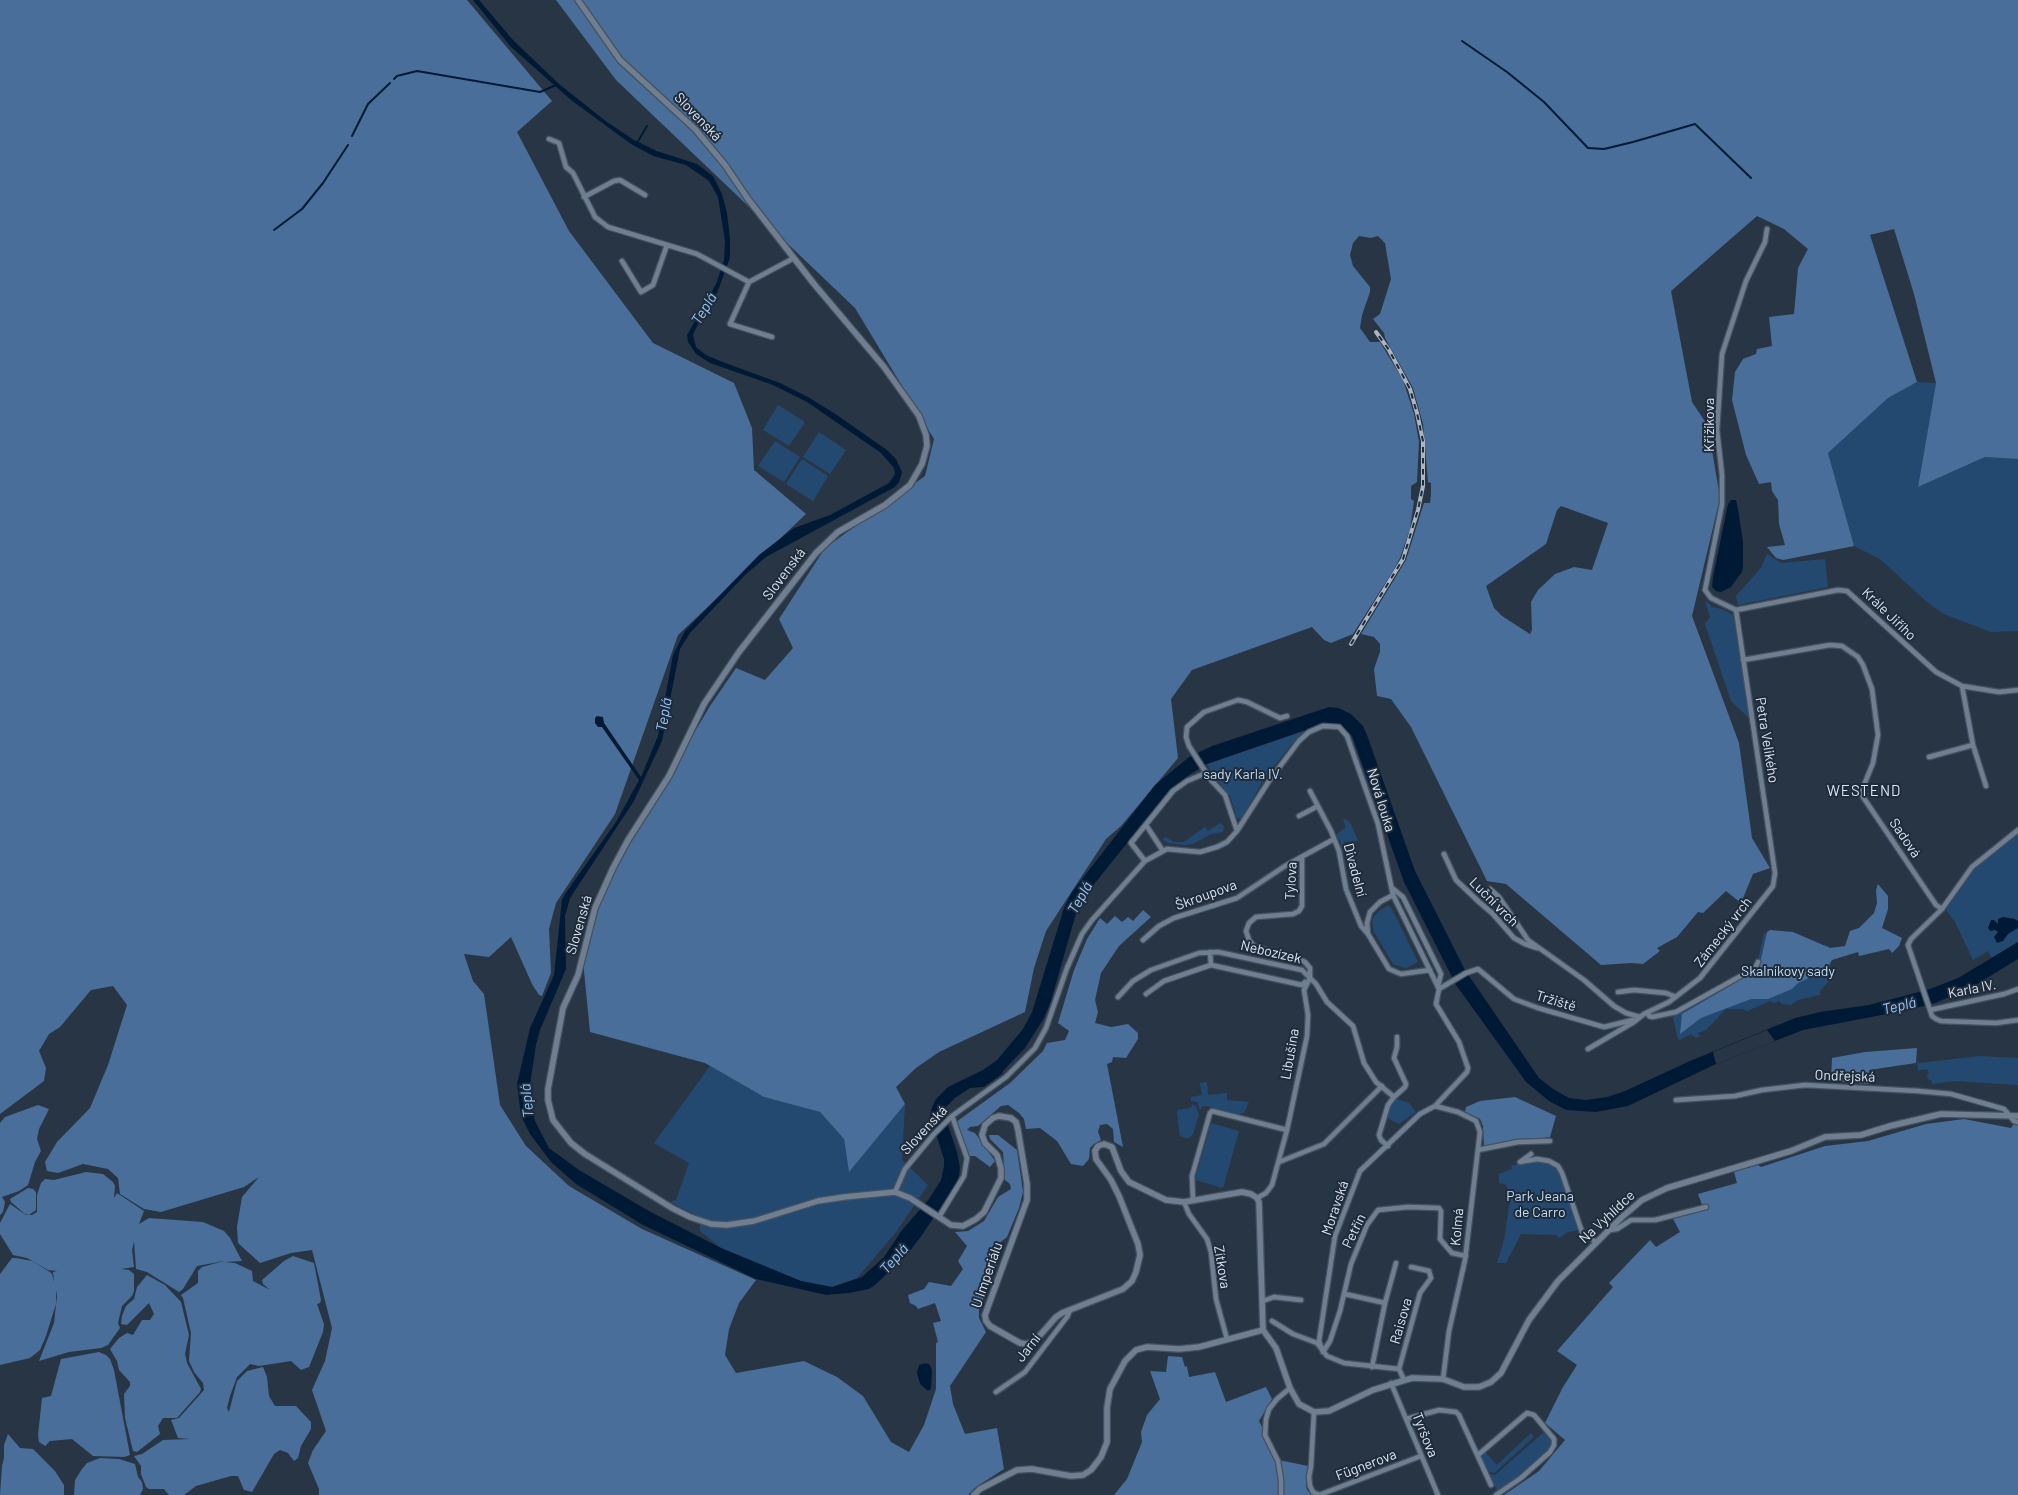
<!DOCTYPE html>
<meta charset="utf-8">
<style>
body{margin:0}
canvas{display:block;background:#283545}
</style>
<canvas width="2018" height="1495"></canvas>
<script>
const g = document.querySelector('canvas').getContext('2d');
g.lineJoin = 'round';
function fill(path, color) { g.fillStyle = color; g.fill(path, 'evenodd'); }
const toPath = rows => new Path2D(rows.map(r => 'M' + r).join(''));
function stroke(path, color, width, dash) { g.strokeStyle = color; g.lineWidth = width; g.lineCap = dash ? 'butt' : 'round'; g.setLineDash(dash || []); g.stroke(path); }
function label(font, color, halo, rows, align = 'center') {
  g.font = font + ' Barlow,sans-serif'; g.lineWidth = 4; g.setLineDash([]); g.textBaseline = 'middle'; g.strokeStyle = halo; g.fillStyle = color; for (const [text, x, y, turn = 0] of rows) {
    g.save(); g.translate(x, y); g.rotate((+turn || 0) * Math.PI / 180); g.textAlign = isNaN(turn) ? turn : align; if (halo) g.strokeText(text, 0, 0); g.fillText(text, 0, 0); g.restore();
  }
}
const green = toPath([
 [1917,382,1936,383,1918,487,1985,457,2018,459,2018,631,1991,632,1944,614,1927,602,1880,559,1854,546,1828,453,1888,398],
 [778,405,805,422,789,446,763,430],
 [819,432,846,450,830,474,803,457],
 [775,441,800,457,784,482,758,466],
 [802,459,828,476,813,501,786,484],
 [1767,554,1781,563,1825,559,1828,587,1738,605,1736,596,1761,568],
 [1705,601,1711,605,1711,607,1722,609,1733,615,1750,719,1731,701,1705,624,1710,617],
 [1304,731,1291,745,1264,779,1241,819,1237,818,1230,796,1213,775,1207,764],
 [1346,819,1351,824,1358,841,1344,842,1344,852,1340,852,1341,842,1336,835,1346,827,1343,820],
 [1220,823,1224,826,1223,832,1211,834,1193,844,1185,845,1168,843,1162,839,1166,837,1174,842,1184,842,1205,827,1208,831],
 [2018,832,2018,942,1992,958,1988,951,1973,960,1955,922,1946,910,1974,870],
 [1388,905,1392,909,1418,962,1406,968,1393,964,1374,932,1372,922,1374,917,1379,911],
 [1764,933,1780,938,1829,946,1828,954,1833,976,1820,991,1820,995,1798,1000,1791,1005,1782,1004,1779,1001,1774,1003,1770,1001,1747,1011,1742,1009,1726,1009,1706,1030,1698,1033,1700,1036,1696,1038,1691,1034,1680,1040,1678,1039,1673,1018,1678,1013,1756,970],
 [1980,1056,2018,1058,2018,1085,1955,1081,1932,1084,1931,1080,1928,1079,1927,1075,1929,1073,1927,1069,1920,1070,1918,1072,1917,1061,1919,1063],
 [710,1066,764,1097,820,1112,844,1139,849,1171,905,1104,902,1160,928,1185,896,1232,857,1278,832,1287,801,1281,721,1248,700,1231,700,1217,670,1202,676,1200,689,1163,654,1143],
 [1207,1082,1208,1095,1227,1093,1227,1100,1249,1102,1244,1113,1237,1114,1207,1106,1203,1106,1200,1110,1197,1102,1191,1101,1191,1097,1202,1095,1200,1083],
 [1395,1098,1409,1103,1416,1112,1399,1124,1386,1117],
 [1193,1105,1195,1105,1199,1114,1193,1134,1189,1138,1185,1138,1180,1136,1177,1113,1178,1110,1190,1108],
 [1211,1123,1239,1131,1223,1188,1195,1180],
 [1534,1161,1548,1162,1560,1172,1579,1228,1578,1230,1568,1232,1559,1238,1557,1235,1521,1234,1506,1263,1497,1263,1504,1240,1511,1194,1505,1184,1499,1183,1499,1174,1512,1169,1511,1166,1517,1164],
 [1544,1432,1551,1440,1552,1445,1549,1450,1521,1476,1498,1493,1489,1474,1495,1475],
 [1531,1433,1534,1437,1494,1473,1487,1471,1480,1454,1484,1451,1497,1465]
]);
const forest = toPath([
 [0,0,467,0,552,101,517,132,569,231,653,343,734,383,752,428,754,470,806,514,678,635,615,814,556,903,549,929,551,973,542,996,539,995,532,984,511,937,489,957,464,954,473,981,484,994,500,1105,526,1146,569,1186,642,1229,756,1280,739,1303,729,1329,725,1355,736,1373,804,1361,837,1377,863,1396,891,1442,909,1452,924,1425,936,1389,936,1343,938,1342,933,1323,941,1321,935,1303,918,1309,916,1306,910,1303,908,1295,924,1289,929,1282,951,1286,963,1269,958,1261,967,1246,955,1232,968,1231,984,1221,998,1197,1011,1189,1010,1184,1005,1180,1003,1152,990,1139,989,1135,998,1135,1017,1150,1023,1192,1019,1208,1007,1237,997,1245,995,1259,998,1262,979,1309,979,1318,986,1332,950,1386,953,1404,965,1434,997,1428,1004,1469,976,1487,968,1495,319,1495,319,1489,308,1463,313,1450,326,1431,312,1390,325,1361,332,1328,312,1250,291,1253,260,1263,238,1243,237,1227,242,1197,259,1177,244,1187,161,1212,144,1209,120,1194,118,1178,108,1169,83,1164,58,1173,47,1171,45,1162,57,1142,90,1108,108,1065,127,1005,113,986,91,990,60,1027,49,1034,39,1051,46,1068,44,1081,0,1114],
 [556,0,2018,0,2018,459,1985,457,1918,487,1936,383,1914,294,1894,229,1870,235,1917,382,1888,398,1828,453,1854,546,1783,560,1776,558,1767,547,1785,545,1779,524,1778,500,1772,491,1771,482,1759,484,1746,455,1732,400,1735,372,1743,359,1756,354,1757,349,1772,346,1769,317,1794,314,1798,268,1808,249,1784,229,1757,216,1671,291,1692,402,1708,426,1720,498,1692,616,1739,743,1752,838,1770,868,1753,874,1741,903,1726,891,1703,913,1698,912,1677,937,1657,948,1660,951,1643,964,1632,963,1601,965,1506,884,1487,881,1411,727,1391,699,1377,696,1374,669,1380,652,1380,644,1374,637,1361,634,1406,560,1423,506,1424,503,1430,503,1431,494,1431,483,1428,482,1423,424,1413,388,1385,338,1384,333,1373,319,1380,314,1391,279,1385,243,1378,236,1371,238,1359,236,1353,243,1350,255,1353,266,1370,287,1370,292,1362,315,1360,328,1370,342,1380,342,1403,380,1414,414,1419,442,1417,482,1411,486,1411,499,1414,501,1410,529,1400,558,1393,571,1353,634,1331,643,1324,640,1312,627,1192,670,1171,699,1178,758,1121,826,1106,839,1046,931,1034,968,1025,1012,939,1052,916,1068,896,1087,905,1104,849,1172,844,1139,820,1112,764,1097,705,1063,590,1032,583,961,599,894,710,706,736,668,765,680,793,648,779,619,825,548,925,476,934,439,855,308,616,80],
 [1561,506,1608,523,1592,570,1574,567,1555,574,1538,590,1531,602,1532,630,1530,634,1502,616,1494,608,1486,586,1546,544,1557,510],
 [1878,884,1888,896,1888,909,1882,928,1902,938,1899,946,1892,953,1889,949,1859,956,1858,952,1832,960,1826,970,1798,983,1792,989,1768,999,1751,999,1701,1018,1680,1034,1682,1014,1759,969,1767,932,1770,930,1793,932,1830,948,1845,946,1850,931,1859,928,1874,913,1877,903,1876,890],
 [1143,910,1151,917,1119,946,1101,973,1095,1000,1098,1012,1095,1023,1111,1027,1128,1024,1138,1033,1138,1039,1126,1058,1113,1057,1112,1062,1107,1064,1123,1147,1114,1142,1113,1129,1107,1124,1100,1125,1098,1132,1101,1140,1094,1144,1090,1148,1089,1159,1083,1166,1071,1164,1057,1141,1040,1128,1026,1129,1024,1119,1019,1113,1008,1105,1001,1106,978,1126,970,1127,967,1130,975,1133,995,1161,990,1167,975,1156,968,1156,956,1122,1010,1083,1043,1051,1047,1043,1065,1040,1069,1031,1058,1023,1074,970,1087,939,1100,918,1107,924,1115,916,1122,922,1128,917,1133,921],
 [1917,1048,1916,1063,1869,1070,1869,1084,1831,1081,1832,1058,1865,1052],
 [1515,1097,1556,1116,1550,1137,1484,1146,1483,1126,1480,1119,1465,1112,1466,1107,1480,1101],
 [38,1105,49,1109,39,1129,37,1139,41,1151,35,1162,28,1185,19,1191,2,1197,5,1202,3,1212,0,1215,0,1123,5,1117],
 [2018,1118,2018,1495,1504,1495,1539,1471,1565,1440,1545,1423,1563,1387,1577,1365,1557,1351,1613,1287,1609,1283,1650,1240,1656,1247,1680,1232,1672,1217,1704,1210,1698,1194,1737,1183,1734,1172,1758,1165,1761,1167,1825,1146,1868,1141,1926,1124,1964,1119,2011,1128],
 [86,1172,103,1174,113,1182,115,1186,114,1198,117,1193,144,1211,139,1224,149,1218,203,1222,224,1231,230,1238,242,1261,225,1262,235,1263,252,1271,253,1281,270,1290,263,1284,262,1280,284,1261,293,1256,314,1263,321,1300,320,1303,317,1304,324,1324,323,1332,309,1367,301,1370,291,1361,259,1366,250,1364,237,1377,230,1396,227,1408,229,1412,237,1381,247,1371,263,1367,267,1377,269,1396,275,1406,296,1406,311,1422,311,1429,301,1446,298,1458,294,1461,288,1453,280,1450,274,1454,252,1492,244,1490,238,1476,231,1476,196,1486,184,1495,169,1495,164,1489,149,1489,146,1487,141,1474,141,1466,134,1456,142,1454,163,1440,190,1439,178,1438,171,1420,179,1418,204,1390,203,1383,194,1372,189,1361,191,1333,183,1298,181,1295,198,1283,198,1271,202,1267,224,1261,197,1266,183,1289,179,1292,147,1272,136,1269,134,1241,132,1250,134,1267,121,1269,129,1270,134,1274,134,1291,132,1296,122,1306,118,1323,120,1328,108,1345,101,1348,69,1352,39,1361,54,1323,57,1296,56,1290,56,1304,46,1336,40,1350,30,1358,0,1365,0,1274,12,1258,16,1258,32,1261,50,1272,52,1274,54,1282,53,1272,57,1271,48,1270,27,1258,13,1255,0,1234,0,1223,10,1204,26,1215,32,1215,37,1212,37,1195,41,1183,45,1179,54,1180],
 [28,1188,33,1189,36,1192,36,1210,29,1215,25,1214,11,1202,10,1199],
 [147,1275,165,1285,181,1302,189,1335,185,1354,187,1363,201,1389,200,1392,177,1418,163,1418,158,1426,160,1434,137,1452,133,1451,125,1418,124,1394,130,1386,130,1382,119,1370,117,1361,110,1349,119,1338,127,1333,133,1335,142,1320,150,1320,154,1314,149,1303,127,1325,121,1324,122,1316,126,1306,134,1299,137,1287],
 [99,1352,106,1355,110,1359,114,1370,130,1455,124,1457,93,1456,72,1439,50,1441,45,1446,39,1442,38,1435,42,1398,51,1396,61,1359],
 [1168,1356,1182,1357,1185,1367,1187,1366,1189,1377,1215,1372,1226,1402,1266,1387,1272,1399,1259,1421,1279,1460,1308,1466,1306,1483,1307,1490,1312,1495,1114,1495,1127,1479,1142,1442,1141,1432,1147,1415,1160,1399,1150,1371,1166,1372],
 [8,1434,20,1448,33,1449,55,1471,64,1485,64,1495,0,1495,2,1466,4,1458,4,1445],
 [100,1458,119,1459,135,1464,138,1477,142,1482,143,1489,140,1495,74,1495,75,1480,82,1469,87,1463]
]);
const water = toPath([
 [473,0,479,0,513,40,559,84,607,122,634,140,657,151,697,164,713,176,722,194,727,213,730,238,730,258,717,293,696,328,693,335,696,347,706,355,720,361,780,383,808,397,837,415,887,450,896,459,902,472,899,482,895,487,766,557,745,575,690,633,680,649,662,741,634,801,570,898,565,916,566,969,540,1030,536,1045,530,1085,531,1104,535,1121,549,1148,579,1170,649,1211,721,1248,801,1281,832,1287,862,1277,884,1257,902,1230,929,1199,941,1180,944,1166,944,1159,930,1116,932,1107,936,1099,948,1087,983,1070,997,1060,1023,1029,1032,1012,1064,908,1072,892,1155,785,1189,757,1212,746,1329,707,1339,708,1351,714,1363,726,1367,735,1415,871,1465,970,1539,1078,1553,1089,1569,1098,1586,1100,1607,1097,1625,1091,1690,1061,1795,1018,1820,1012,1869,1005,1930,989,1958,978,2018,942,2018,959,1969,989,1935,1003,1908,1010,1803,1030,1716,1064,1628,1106,1596,1112,1566,1110,1549,1101,1526,1082,1456,985,1404,882,1352,736,1341,725,1326,723,1207,764,1189,775,1165,796,1087,893,1077,910,1051,1001,1044,1018,1025,1048,1003,1071,1002,1074,984,1087,970,1088,955,1098,946,1107,944,1113,957,1152,960,1168,959,1176,956,1184,920,1238,905,1257,875,1285,869,1289,849,1293,826,1295,756,1279,643,1225,576,1184,551,1162,530,1134,521,1116,517,1084,530,1028,554,975,562,900,565,894,616,822,639,780,602,727,598,727,595,723,595,718,597,716,603,717,604,723,641,777,658,736,673,655,685,631,759,555,794,528,830,515,889,483,895,474,894,468,881,453,807,402,773,385,710,363,696,354,688,342,687,335,716,284,724,260,725,241,718,197,709,181,686,165,653,156,631,144,571,100,511,47],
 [1731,500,1736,500,1738,509,1743,542,1743,567,1742,572,1731,587,1721,592,1716,591,1712,587,1713,577,1728,504],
 [2003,917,2015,919,2018,921,2018,928,2008,934,2003,941,1997,943,1994,937,1998,932,1995,930,1990,931,1988,928,1991,920,1994,920,1998,924,1998,919],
 [926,1363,930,1365,932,1371,931,1389,928,1391,920,1384,917,1373,919,1365]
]);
const pier = toPath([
 [1767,1030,1775,1041,1716,1064,1713,1052]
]);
const stream = toPath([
 [1462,41,1507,72,1544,102,1588,148,1604,149,1633,142,1695,124,1751,178],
 [394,79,397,76,417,71,540,92,556,85],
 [352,136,368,104,390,83],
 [637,143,647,126],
 [274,230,302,209,323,183,348,145]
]);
const minor = toPath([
 [549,139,559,143,566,167,573,173,595,217,608,227,697,254,749,282,794,258],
 [584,197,614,181,620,180,645,195],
 [622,261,641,292,653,285,667,245],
 [749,282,730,324,772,337],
 [1736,610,1711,598,1705,590,1722,504,1722,475,1717,430,1722,354,1746,281,1765,242,1767,229],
 [1736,610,1838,590,1847,591,1936,672,1962,686,1999,692,2018,690],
 [1743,660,1830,645,1842,646,1858,657,1863,665,1872,689,1878,735,1873,763,1862,790,1863,797,1936,905,1942,909],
 [1962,686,1973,745,1986,786],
 [1929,757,1973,745],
 [1310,791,1331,831,1339,851,1346,889,1361,926,1368,934],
 [1299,816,1318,806],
 [1146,825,1163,851],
 [2018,830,1972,867,1942,909,1911,939,1908,945,1932,1016,1936,1019,1941,1021,1996,1023,2018,1020],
 [1237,831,1225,795,1210,779,1189,746,1186,737,1187,727,1204,712,1238,700,1247,702,1280,718,1287,716],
 [1444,854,1456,880,1479,902,1492,913,1514,938,1525,944,1537,948],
 [1302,857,1302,906,1299,911,1293,914,1256,917,1249,923,1246,931,1249,940,1255,947,1294,957,1305,962,1310,968,1310,977],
 [1145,861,1131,843,1173,791,1187,781,1206,773],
 [1392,888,1403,897,1441,974,1438,986],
 [1490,889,1499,897,1528,940,1584,980,1614,1006,1626,1013,1640,1017],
 [1393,895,1380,902,1370,912,1367,923,1368,934,1389,969,1401,974,1430,970],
 [1143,940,1159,926,1174,918,1237,898,1285,866,1334,839],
 [1210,952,1211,965],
 [1439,989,1466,973,1478,969,1514,999,1538,1008,1604,1027,1633,1020],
 [1618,992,1634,990,1666,993,1676,997],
 [1146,994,1164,981,1211,965,1302,985,1305,982],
 [1118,997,1133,981,1151,970,1199,953,1218,952,1302,970,1316,984,1327,1002,1353,1026,1364,1063,1376,1082,1394,1097,1388,1105,1379,1135,1381,1140,1388,1146],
 [1930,1010,2004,994,2018,989],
 [1648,1012,1649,1016,1652,1017,1676,1012,1755,968,1758,962],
 [1588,1049,1634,1022,1644,1014,1669,1002,1700,978,1773,886,1775,873,1736,610],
 [1394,1097,1405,1087,1406,1084,1394,1058,1397,1047,1397,1037],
 [1676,1100,1735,1096,1762,1090,1805,1085,1918,1091,1951,1094,2004,1109,2014,1121,2018,1122],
 [1435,1106,1458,1112,1476,1121,1480,1132,1465,1260,1449,1331,1443,1379],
 [1478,1150,1518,1142,1550,1141],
 [1531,1154,1520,1162,1537,1159,1549,1161,1558,1166,1562,1173,1582,1232,1596,1242],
 [1279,1162,1324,1144,1382,1086],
 [895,1192,905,1169,934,1134,952,1116,1006,1077,1035,1048,1046,1028,1067,968,1082,934,1092,920,1145,861,1167,849,1200,852,1217,847,1227,842,1237,831,1269,781,1299,741,1309,732,1323,726,1339,727,1347,736,1378,824,1393,895,1439,989],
 [1257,1198,1266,1193,1272,1185,1287,1130,1307,1036,1308,1015,1304,990,1310,978],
 [1193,1200,1192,1176,1210,1113,1212,1111,1287,1130],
 [1184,1202,1189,1214,1207,1239,1211,1252,1216,1299,1227,1339],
 [939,1217,964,1176,967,1158,952,1116],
 [1610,1230,1617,1229,1631,1220,1655,1220,1706,1207],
 [1345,1294,1385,1303],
 [1263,1301,1274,1297,1301,1300],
 [1272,1321,1293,1334,1317,1343,1327,1356,1344,1363,1399,1369],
 [1323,1352,1319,1341,1335,1236,1360,1171,1420,1114,1435,1106,1467,1072,1468,1068,1459,1042,1436,1004,1439,989],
 [1323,1352,1330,1341,1340,1311,1351,1264,1367,1225,1378,1210,1408,1207,1439,1208,1441,1211,1440,1239,1452,1253,1466,1256],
 [1372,1367,1385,1303,1396,1263],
 [1399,1369,1420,1293,1431,1278,1429,1271,1411,1267],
 [1399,1369,1404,1380],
 [1391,1383,1438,1495],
 [996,1392,1025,1372,1067,1317,1070,1310],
 [1314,1412,1311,1466,1309,1477,1310,1486,1313,1492,1319,1495,1421,1456],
 [1406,1419,1439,1410,1456,1412,1459,1415,1491,1485],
 [1478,1455,1527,1413,1534,1415,1554,1439,1554,1445,1550,1452,1521,1478,1496,1495],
 [1281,1495,1281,1480,1278,1461,1265,1435,1266,1419,1269,1409,1277,1399,1290,1388]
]);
const tertiary = toPath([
 [578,0,620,60,695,129,725,165,748,199,814,284,884,367,919,416,926,435,927,446,922,464,910,485,885,505,838,532,816,553,739,652,704,704,669,776,628,840,613,868,595,908,578,975,563,1008,548,1089,548,1100,553,1120,571,1143,585,1154,672,1208,690,1217,711,1224,727,1225,754,1221,818,1201,844,1197,895,1192,910,1198,951,1225,963,1226,976,1219,984,1212,1001,1178,1001,1168,997,1155,985,1143,982,1135,985,1125,993,1118,999,1116,1011,1118,1016,1122,1018,1130,1027,1184,1027,1200,985,1315,986,1321,990,1326,1020,1343,1026,1344,1035,1341,1056,1317,1062,1313,1123,1289,1132,1281,1136,1272,1140,1255,1138,1244,1119,1196,1111,1180,1096,1159,1095,1151,1098,1146,1104,1144,1112,1147,1121,1171,1129,1182,1166,1200,1184,1202,1242,1192,1251,1194,1257,1198,1259,1202,1263,1330,1276,1348,1290,1388,1299,1404,1314,1412,1329,1411,1373,1390,1412,1378,1443,1379,1464,1387,1479,1387,1491,1382,1501,1373,1529,1320,1558,1281,1622,1217,1642,1200,1667,1188,1791,1151,1825,1137,1861,1135,1890,1126,1941,1114,2018,1116],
 [974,1495,980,1489,1017,1470,1032,1469,1071,1476,1083,1475,1091,1470,1101,1457,1107,1442,1107,1408,1110,1389,1125,1361,1136,1350,1147,1347,1179,1349,1199,1347,1263,1330]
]);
const rail = toPath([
 [1351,644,1403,559,1418,510,1423,486,1423,441,1417,413,1410,389,1389,350,1376,332]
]);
const streetNames = [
 ["Slovenská",698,117,46],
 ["Křižíkova",1709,425,-90],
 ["Slovenská",784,574,-53],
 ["Krále Jiřího",1889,614,44],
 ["Petra Velikého",1767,740,81],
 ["Nová louka",1381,800,73],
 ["Sadová",1905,838,56],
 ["Divadelní",1355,870,75],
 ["Tylova",1291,881,-87],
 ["Škroupova",1206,895,-20],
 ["Luční vrch",1494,902,45],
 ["Slovenská",579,925,-74],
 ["Zámecký vrch",1723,932,-52],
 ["Nebozízek",1271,952,13],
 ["Karla IV.",1972,989,-11],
 ["Tržiště",1556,1001,17],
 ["Libušina",1290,1054,-80],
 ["Ondřejská",1845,1076,2],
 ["Slovenská",924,1130,-47],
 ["Moravská",1335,1208,-71],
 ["Na Vyhlídce",1607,1217,-43],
 ["Kolmá",1457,1227,-85],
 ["Petřín",1354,1231,-64],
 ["Zítkova",1222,1267,81],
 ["U Imperiálu",987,1275,-71],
 ["Raisova",1401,1321,-74],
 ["Jarní",1028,1348,-52],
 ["Tyršova",1425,1435,68],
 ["Fügnerova",1366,1465,-21]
];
const parkNames = [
 ["sady Karla IV.",1243,774],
 ["Skalníkovy sady",1788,971],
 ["Park Jeana",1540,1196],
 ["de Carro",1540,1212]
];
const waterNames = [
 ["Teplá",704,309,-59],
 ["Teplá",664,715,-80],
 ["Teplá",1080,898,-60],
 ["Teplá",1899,1006,-13],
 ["Teplá",527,1101,-96],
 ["Teplá",894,1259,-48]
];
const neighbourhoodNames = [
 ["WESTEND",1864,791]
];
fill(green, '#244971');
fill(forest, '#486e99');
fill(water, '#001a36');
fill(pier, '#283545');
stroke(stream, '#001a36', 2);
stroke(minor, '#45515e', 7);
stroke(tertiary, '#45515e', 8);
stroke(minor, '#6f7e90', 4.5);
stroke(tertiary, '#6f7e90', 5.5);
stroke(rail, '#acb6c2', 4);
stroke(rail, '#1e2b3a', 2, [5.5]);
label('14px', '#dde5f0', '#1e2b3a', streetNames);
label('14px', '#c4dbf6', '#1e2b3a', parkNames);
label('italic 15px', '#96c4f8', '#1e2b3a', waterNames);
g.letterSpacing = '1px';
label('15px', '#dde5f0', '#1e2b3a', neighbourhoodNames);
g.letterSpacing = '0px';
</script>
